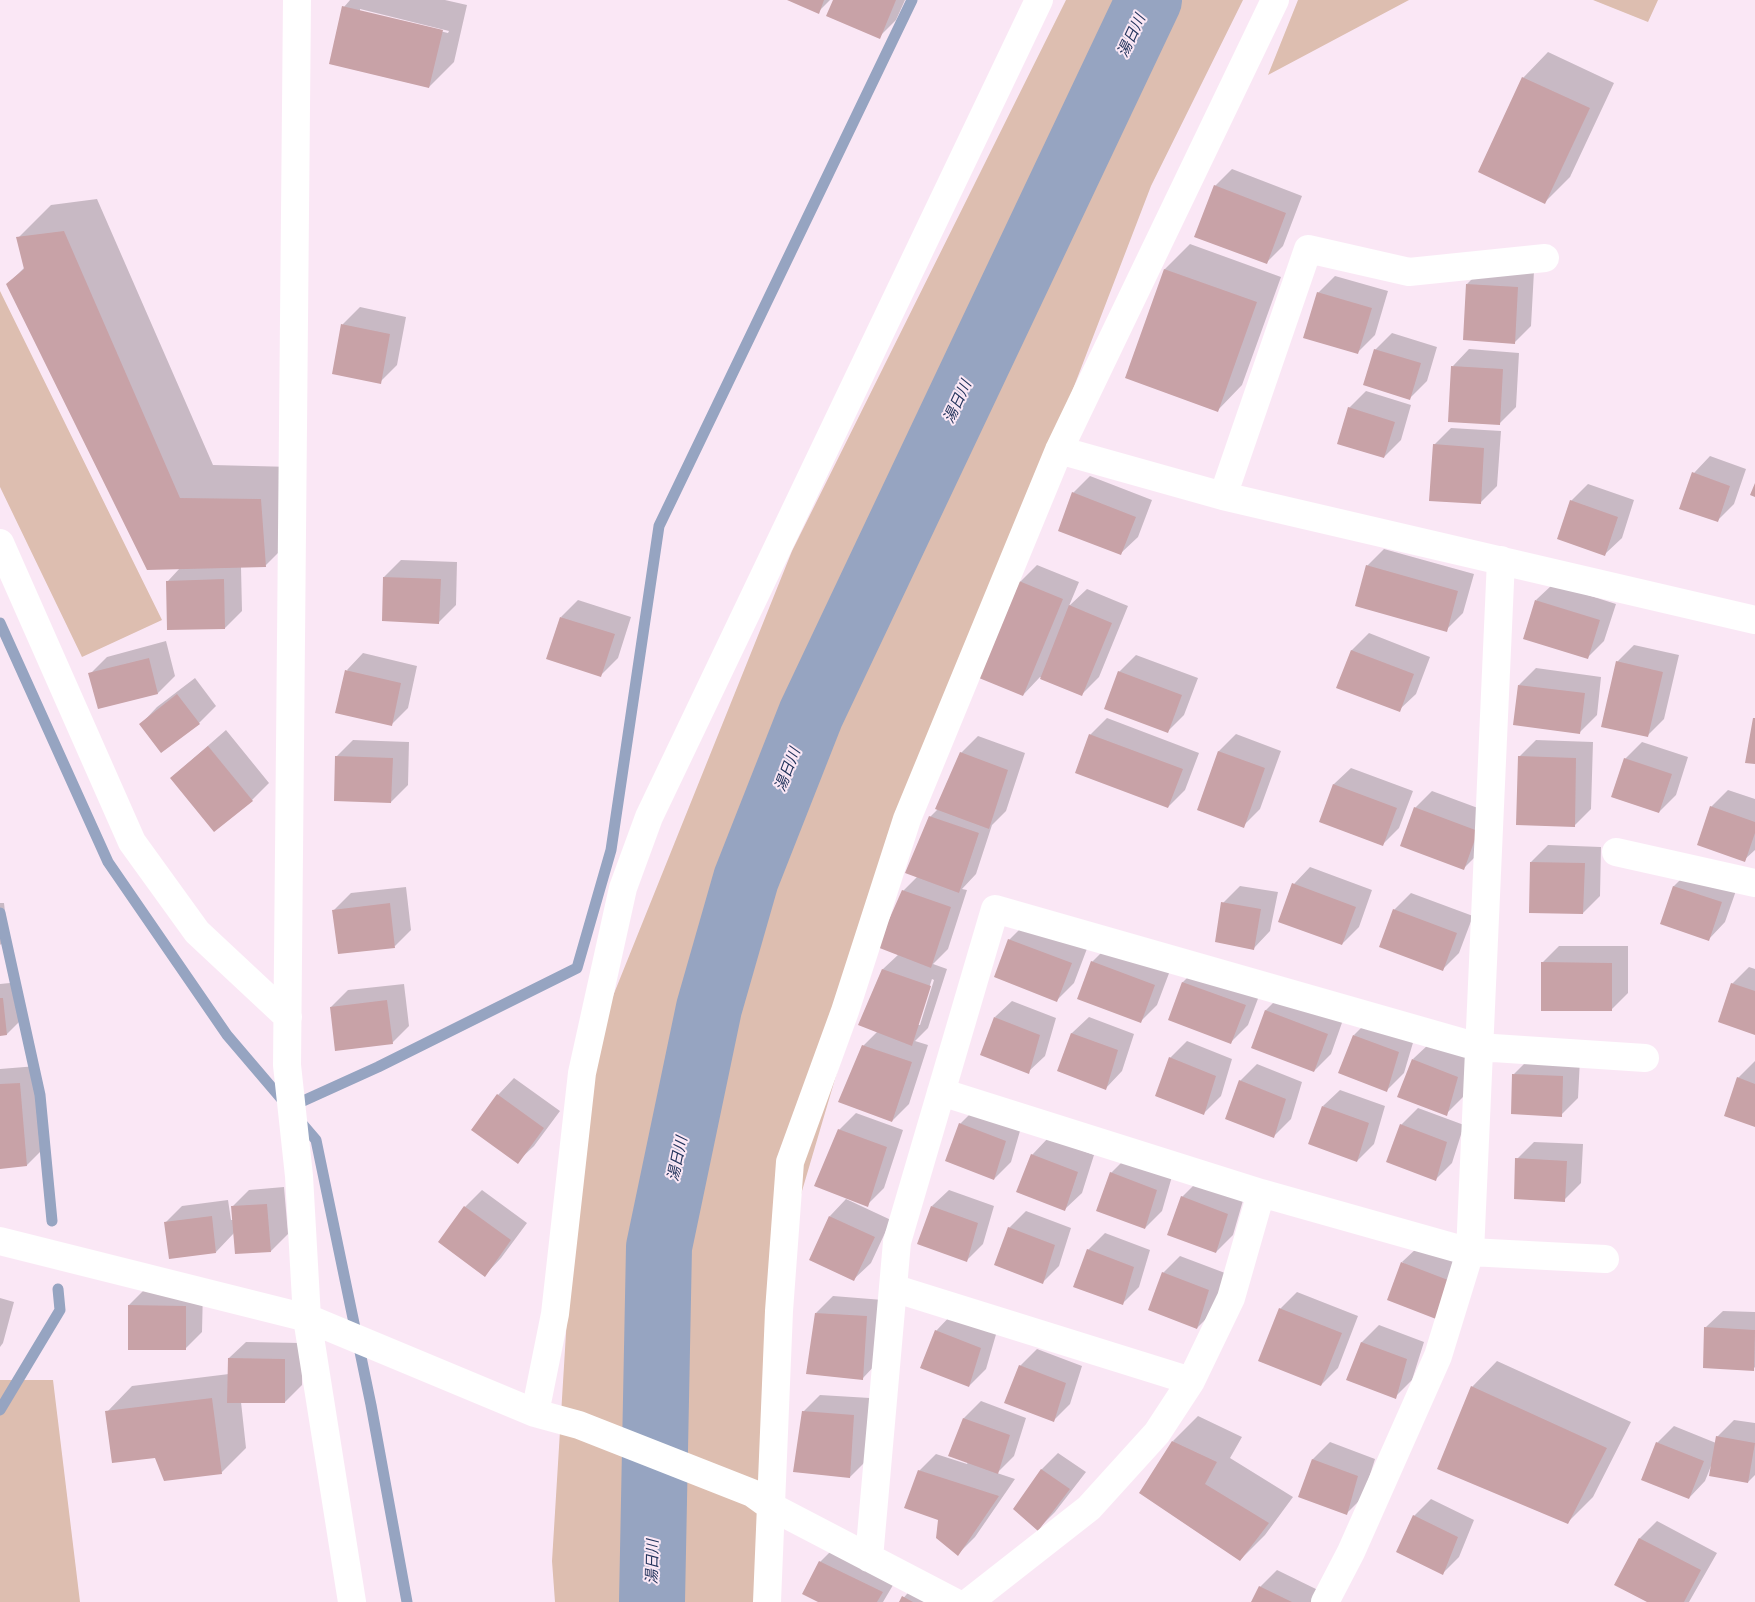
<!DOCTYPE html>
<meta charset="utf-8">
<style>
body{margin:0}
canvas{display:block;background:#fae7f5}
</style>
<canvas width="1755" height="1602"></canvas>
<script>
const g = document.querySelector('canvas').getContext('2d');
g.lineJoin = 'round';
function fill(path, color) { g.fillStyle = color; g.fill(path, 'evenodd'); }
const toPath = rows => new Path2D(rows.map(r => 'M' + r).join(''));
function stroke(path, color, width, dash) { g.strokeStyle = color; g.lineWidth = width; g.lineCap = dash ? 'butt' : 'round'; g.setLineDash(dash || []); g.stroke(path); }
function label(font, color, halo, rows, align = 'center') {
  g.font = font + ' "Noto Serif","Noto Sans JP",serif'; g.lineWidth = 4; g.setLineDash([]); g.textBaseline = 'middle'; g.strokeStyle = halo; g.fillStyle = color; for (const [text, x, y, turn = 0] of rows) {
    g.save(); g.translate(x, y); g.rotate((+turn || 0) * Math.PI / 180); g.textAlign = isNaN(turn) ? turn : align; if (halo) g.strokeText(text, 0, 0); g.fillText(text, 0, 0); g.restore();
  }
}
const green = toPath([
 [1066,0,1243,0,1151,186,924,777,774,1286,772,1602,555,1602,552,1561,582,1073,792,551],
 [1298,0,1409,0,1268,75],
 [1593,0,1658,0,1648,22],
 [0,291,162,620,82,657,0,487],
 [0,1380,53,1380,80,1602,0,1602]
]);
const shadow = toPath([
 [350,0,445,0,467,5,454,62,429,87,344,7],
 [360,9,449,31,448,33,360,12],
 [790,0,830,0,818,12],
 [834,0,905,0,896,20,879,37],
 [1548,52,1614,83,1570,177,1545,202,1523,78],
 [1232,169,1302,196,1283,246,1266,263,1215,186],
 [97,199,213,465,293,467,298,533,265,566,241,567,242,611,225,628,168,581,180,568,8,284,25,267,18,238,51,205],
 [1190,244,1281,277,1242,385,1217,411,1126,377,1165,269],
 [1484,267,1534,271,1531,326,1514,343,1467,284],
 [1335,276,1388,291,1375,335,1358,352,1318,293],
 [360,307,406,317,397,365,380,382,333,373,343,324],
 [1392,333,1437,347,1427,381,1410,398,1375,350],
 [1469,349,1519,353,1516,407,1499,424,1453,366],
 [1366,391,1411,405,1401,440,1384,457,1349,408],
 [1451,428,1501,431,1497,486,1480,503,1434,445],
 [1710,456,1746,469,1734,504,1717,521,1694,473],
 [1090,476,1152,500,1138,537,1121,553,1073,493],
 [1588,484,1634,500,1622,538,1605,554,1571,501],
 [1384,549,1474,574,1463,613,1446,630,1367,566],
 [401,560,457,562,456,605,439,622,384,577],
 [1037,565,1079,582,1069,606,1087,589,1128,606,1099,677,1082,694,1040,677,1023,695,1020,582],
 [1553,584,1616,604,1604,641,1587,658,1536,600],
 [578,600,631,617,618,658,601,675,561,617],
 [1369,633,1430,657,1416,694,1399,710,1338,687,1352,650],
 [166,641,175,676,158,693,99,708,90,674,107,657],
 [1634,645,1679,655,1664,719,1647,736,1617,662],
 [363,653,417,666,408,708,391,725,347,670],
 [1136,655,1198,678,1184,715,1167,732,1119,672],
 [1536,668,1601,677,1597,715,1580,732,1519,685],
 [195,678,216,706,199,723,141,724,157,707],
 [1107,718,1199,753,1185,790,1168,807,1090,735],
 [226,730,269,783,252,800,171,778],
 [1236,734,1281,751,1260,809,1243,826,1198,810,1219,751],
 [978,736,1025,753,1006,811,992,825,976,874,962,889,967,890,948,949,933,964,947,969,928,1028,915,1041,928,1045,909,1104,892,1121,863,1046,878,1031,883,969,899,954,903,891,918,876,930,817,938,809,961,753],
 [932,979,934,980,920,1025,917,1025],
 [353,740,409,742,408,785,391,802,336,757],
 [1536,740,1593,742,1591,809,1574,826,1519,757],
 [1642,742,1688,757,1676,795,1659,812,1625,759],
 [1351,768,1413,791,1399,828,1382,845,1321,822,1334,784],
 [1728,790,1755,799,1755,850,1744,860,1711,807],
 [1432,791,1494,814,1481,851,1464,868,1415,808],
 [1548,845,1601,847,1600,896,1583,913,1531,862],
 [1310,867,1372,890,1359,927,1342,944,1294,884],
 [1691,869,1738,885,1725,922,1709,939,1662,923,1674,886],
 [1240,886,1278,892,1270,931,1254,948,1223,903],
 [406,887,411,930,395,946,334,910,351,893],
 [1411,893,1473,916,1459,953,1442,970,1394,910],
 [0,903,4,903,8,938,0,945],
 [1026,923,1088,946,1074,983,1057,1000,1009,940],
 [1109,945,1171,968,1157,1005,1140,1022,1092,962],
 [1559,946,1628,946,1628,993,1611,1010,1542,963],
 [1200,965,1262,988,1248,1025,1231,1042,1169,1019,1183,982],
 [1749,967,1755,969,1755,1034,1732,984],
 [20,982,24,1017,7,1034,0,1034,0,984],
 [404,984,409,1026,392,1043,331,1007,348,990],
 [1283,993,1344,1017,1331,1054,1314,1071,1252,1047,1266,1010],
 [1012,1001,1056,1018,1045,1056,1028,1072,995,1017],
 [1089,1017,1134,1034,1122,1071,1106,1088,1059,1071,1072,1033],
 [1371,1018,1415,1036,1404,1073,1387,1090,1354,1035],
 [1187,1041,1232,1059,1221,1096,1204,1113,1170,1058],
 [1430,1043,1474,1060,1463,1097,1446,1114,1413,1059],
 [1531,1057,1580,1059,1578,1098,1561,1115,1514,1074],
 [1755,1061,1755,1125,1738,1078],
 [1257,1064,1302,1082,1291,1119,1274,1136,1240,1081],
 [37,1066,44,1148,27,1165,0,1168,0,1069],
 [514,1078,560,1111,534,1146,517,1162,498,1095],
 [1340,1090,1385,1106,1374,1144,1357,1161,1323,1106],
 [977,1107,1022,1124,1011,1162,994,1179,960,1124],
 [1418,1108,1464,1125,1452,1163,1435,1180,1401,1125],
 [856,1113,903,1130,884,1188,867,1205,839,1130],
 [1048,1138,1094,1155,1082,1193,1065,1209,1032,1155],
 [1534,1142,1583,1144,1581,1183,1564,1200,1517,1159],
 [1128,1156,1173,1173,1162,1211,1145,1228,1111,1173],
 [1199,1180,1244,1197,1233,1235,1216,1252,1182,1197],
 [284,1187,288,1234,271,1251,234,1233,216,1252,165,1223,182,1206,228,1200,231,1220,233,1220,232,1207,249,1190],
 [482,1190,527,1223,501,1258,485,1275,465,1207],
 [949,1190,994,1206,983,1244,966,1261,932,1206],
 [846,1199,891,1220,871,1263,854,1279,830,1216],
 [1026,1211,1071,1228,1059,1266,1042,1283,1009,1228],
 [1105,1233,1150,1250,1139,1287,1122,1304,1075,1287,1088,1250],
 [1419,1246,1464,1263,1452,1300,1402,1262],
 [1180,1256,1225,1273,1214,1311,1197,1328,1163,1273],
 [146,1288,203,1289,202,1332,185,1349,129,1305],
 [1297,1292,1358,1316,1338,1368,1321,1385,1280,1309],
 [833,1296,883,1300,879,1361,863,1378,816,1313],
 [0,1298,14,1302,3,1343,0,1347],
 [1723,1311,1755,1312,1755,1367,1753,1369,1706,1327],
 [952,1314,997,1331,986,1369,969,1386,936,1331],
 [1379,1325,1424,1342,1412,1380,1395,1397,1348,1379,1362,1342],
 [246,1342,302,1343,302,1385,285,1402,241,1402,246,1448,221,1473,107,1412,132,1386,229,1374,229,1358],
 [1037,1349,1082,1366,1070,1404,1053,1421,1020,1366],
 [1497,1361,1631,1422,1593,1497,1568,1522,1472,1387],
 [820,1395,870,1398,867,1460,850,1477,803,1412],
 [981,1401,1026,1418,1014,1456,997,1473,1015,1479,975,1537,958,1554,940,1519,919,1471,936,1454,967,1464,968,1462,950,1455,964,1418],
 [1198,1416,1242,1437,1230,1458,1293,1497,1265,1535,1240,1560,1173,1441],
 [1734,1420,1755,1423,1755,1475,1748,1482,1711,1466,1705,1481,1689,1498,1657,1443,1674,1426,1716,1443,1717,1437],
 [1330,1442,1375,1459,1363,1497,1346,1514,1299,1496,1313,1459],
 [1058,1453,1086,1472,1055,1512,1038,1529,1041,1470],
 [1431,1499,1474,1520,1459,1557,1442,1574,1414,1516],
 [1657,1521,1717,1553,1689,1602,1650,1602,1616,1584,1640,1538],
 [837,1545,899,1575,883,1602,821,1602,820,1562],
 [1277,1570,1320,1591,1315,1602,1253,1602,1260,1587],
 [920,1579,958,1602,900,1602]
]);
const stream = toPath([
 [0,623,108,862,227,1035,285,1103],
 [0,913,40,1095,52,1221],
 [292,1106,378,1067,577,968,611,850,659,526,912,0],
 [298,1119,316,1140,371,1405,407,1602],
 [0,1410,60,1310,58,1289]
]);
const river = toPath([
 [652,1602,659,1247,709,1008,746,879,811,714,1149,0]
]);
const building = toPath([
 [787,0,824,0,819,14],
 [833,0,896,0,880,39,826,16],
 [342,6,443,30,429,88,329,64],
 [1522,77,1590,108,1545,204,1478,172],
 [1214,185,1286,213,1267,264,1194,237],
 [64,231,180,498,261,499,266,567,147,570,6,284,24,269,16,237],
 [1164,269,1257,302,1218,412,1125,378],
 [1466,284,1518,287,1515,344,1463,340],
 [1317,292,1372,308,1358,354,1303,338],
 [341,324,390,334,381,384,332,374],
 [1374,349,1421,363,1410,400,1363,385],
 [1451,366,1503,369,1500,425,1448,422],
 [1348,407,1395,422,1384,458,1337,444],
 [1433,444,1484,448,1481,504,1429,501],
 [1692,472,1730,486,1718,522,1679,509],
 [1755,483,1755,497,1750,495],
 [1072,492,1136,517,1121,555,1058,531],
 [1570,500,1618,517,1605,556,1557,539],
 [1366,565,1458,591,1447,632,1355,606],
 [383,577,441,579,439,624,382,621],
 [224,579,225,629,167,630,166,581],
 [1019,581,1063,599,1023,696,979,678],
 [1535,600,1600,620,1588,659,1523,639],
 [1069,605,1112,623,1082,696,1040,679],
 [560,617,615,634,601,677,546,659],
 [1351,650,1414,674,1400,712,1336,688],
 [149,658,158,694,98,709,88,673],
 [1616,661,1663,672,1648,737,1601,727],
 [345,670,401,683,392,726,335,713],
 [1118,671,1182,695,1168,733,1104,709],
 [1518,685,1585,693,1580,734,1513,725],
 [177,694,200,724,161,753,139,724],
 [1753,718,1755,718,1755,764,1745,763],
 [1089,734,1183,769,1168,808,1075,773],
 [208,746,253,801,214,832,170,778],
 [1218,751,1265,768,1244,828,1197,810],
 [960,752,1008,770,989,829,935,809],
 [335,756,393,758,391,803,334,801],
 [1518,756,1576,758,1575,827,1516,825],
 [1624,758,1672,774,1659,813,1611,797],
 [1333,784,1397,808,1383,846,1319,822],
 [1710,806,1755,822,1755,833,1745,862,1697,845],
 [1414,807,1478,831,1464,870,1400,846],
 [929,816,979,833,959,893,905,873],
 [1530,862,1585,863,1583,914,1529,913],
 [1292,883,1356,907,1342,945,1278,922],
 [1673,886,1722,902,1709,941,1660,924],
 [902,890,951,907,931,968,877,947],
 [1221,902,1261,909,1254,950,1215,942],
 [390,903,395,948,338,954,332,910],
 [1393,909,1457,933,1443,971,1379,947],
 [1008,939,1072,963,1057,1002,994,977],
 [1091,961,1155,985,1141,1023,1077,999],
 [1541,962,1612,963,1612,1011,1541,1011],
 [882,969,931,986,912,1046,858,1025],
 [1182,982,1246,1005,1231,1044,1168,1020],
 [1731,983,1755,991,1755,1035,1718,1022],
 [0,998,3,998,7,1035,0,1036],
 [387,1000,393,1044,335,1051,330,1007],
 [1265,1010,1328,1034,1314,1072,1251,1048],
 [994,1017,1040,1035,1029,1074,980,1055],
 [1071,1033,1118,1050,1106,1090,1057,1071],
 [1353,1035,1399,1052,1387,1092,1338,1073],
 [862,1045,912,1062,892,1122,838,1102],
 [1169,1057,1216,1076,1204,1115,1155,1096],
 [1412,1059,1458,1077,1447,1116,1397,1097],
 [1512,1074,1563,1076,1562,1117,1511,1114],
 [1737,1077,1755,1084,1755,1127,1724,1116],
 [1239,1080,1286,1099,1274,1138,1225,1119],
 [20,1083,27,1166,0,1169,0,1084],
 [497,1094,544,1128,518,1164,471,1130],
 [1322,1106,1369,1123,1357,1162,1308,1144],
 [959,1123,1006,1141,994,1180,945,1161],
 [1400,1124,1447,1142,1436,1181,1386,1162],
 [838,1129,887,1147,868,1207,814,1186],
 [1031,1154,1078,1172,1065,1211,1016,1192],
 [1515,1158,1567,1161,1565,1202,1514,1199],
 [1110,1172,1157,1190,1145,1229,1096,1211],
 [1181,1196,1228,1214,1216,1253,1167,1235],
 [267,1204,271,1252,235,1254,231,1206],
 [464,1206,511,1240,485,1277,438,1242],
 [931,1206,978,1223,967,1262,917,1244],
 [212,1216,216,1253,169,1259,164,1222],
 [829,1216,875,1237,854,1281,809,1260],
 [1008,1227,1055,1245,1043,1284,994,1265],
 [1087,1249,1134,1267,1123,1305,1073,1287],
 [1401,1262,1448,1280,1436,1319,1387,1300],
 [1162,1272,1209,1290,1197,1329,1148,1310],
 [128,1305,186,1306,186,1350,128,1350],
 [1279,1308,1342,1333,1321,1386,1258,1361],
 [815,1313,867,1316,863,1380,806,1374],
 [1704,1327,1755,1330,1754,1371,1703,1368],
 [935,1330,981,1348,969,1387,920,1368],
 [1361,1342,1407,1359,1396,1399,1346,1380],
 [228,1358,285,1359,285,1403,227,1403],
 [1019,1365,1066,1383,1054,1422,1004,1403],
 [1471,1386,1607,1448,1568,1524,1437,1469],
 [212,1398,222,1474,164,1481,155,1458,112,1463,105,1411],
 [802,1411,854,1415,850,1478,793,1472],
 [963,1418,1010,1435,998,1474,948,1456],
 [1716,1436,1755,1443,1748,1483,1709,1476],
 [1172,1441,1217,1462,1205,1484,1269,1523,1240,1561,1139,1493],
 [1656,1442,1704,1461,1689,1499,1641,1480],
 [1312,1459,1358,1476,1347,1515,1298,1497],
 [1041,1469,1070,1489,1038,1531,1013,1509],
 [918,1470,999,1496,958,1556,936,1538,938,1520,904,1508],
 [1413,1515,1458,1537,1443,1575,1396,1552],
 [1639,1538,1701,1570,1684,1602,1647,1602,1614,1585],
 [819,1561,883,1592,877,1602,818,1602,802,1594],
 [1259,1586,1292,1602,1251,1602],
 [902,1596,913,1602,899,1602]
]);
const minor = toPath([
 [297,0,287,1065,299,1176,307,1318,352,1602],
 [1059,450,1223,496,1755,620],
 [1223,496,1308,249,1409,272,1545,258],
 [0,543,132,842,197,932,288,1017],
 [1616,852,1755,883],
 [941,1092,1261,1193,1470,1252,1605,1259],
 [0,1241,307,1318,535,1413,579,1425,752,1493,770,1506,954,1602],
 [893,1288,1191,1381],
 [535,1413,555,1314,582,1073,623,888,649,817,1039,0],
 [869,1558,897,1242,995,909,1478,1047,1645,1058],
 [767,1602,779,1311,790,1162,845,1011,907,819,1012,564,1059,450,1275,0],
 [969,1602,1089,1508,1157,1433,1191,1381,1231,1298,1261,1193],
 [1325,1602,1351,1552,1438,1356,1470,1252,1501,560]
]);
const waterNames = [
 ["湯日川",1132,36,-65],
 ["湯日川",958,402,-65],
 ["湯日川",788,770,-69],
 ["湯日川",678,1159,-78],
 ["湯日川",653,1562,-89]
];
fill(green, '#ddbeb0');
fill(shadow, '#0003');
stroke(stream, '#96a4c1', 11);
stroke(river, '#96a4c1', 66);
fill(building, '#c8a2a7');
stroke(minor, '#fff', 28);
label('italic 15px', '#23345c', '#fae7f5', waterNames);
</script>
